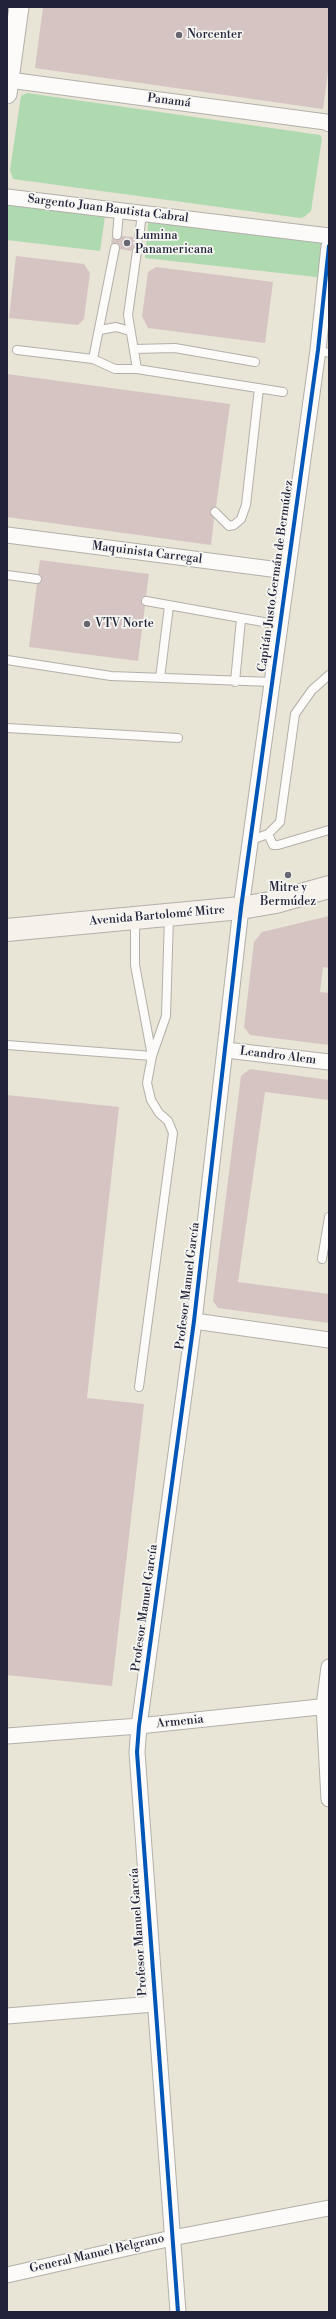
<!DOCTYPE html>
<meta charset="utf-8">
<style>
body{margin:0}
#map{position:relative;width:336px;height:2319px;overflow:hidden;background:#e8e4d6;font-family:"Libre Bodoni",serif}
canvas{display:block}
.frame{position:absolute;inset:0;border:8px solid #22223b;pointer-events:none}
</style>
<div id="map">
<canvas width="336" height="2319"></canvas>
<div class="frame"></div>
</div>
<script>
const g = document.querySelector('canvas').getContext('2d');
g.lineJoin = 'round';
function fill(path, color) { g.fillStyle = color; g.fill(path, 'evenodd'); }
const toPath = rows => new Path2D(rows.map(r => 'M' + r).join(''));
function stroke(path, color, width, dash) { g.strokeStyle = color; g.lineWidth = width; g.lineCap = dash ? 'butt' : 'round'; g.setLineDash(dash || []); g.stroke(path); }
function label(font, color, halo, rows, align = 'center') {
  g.font = font + ' "Libre Bodoni",serif'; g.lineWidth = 3.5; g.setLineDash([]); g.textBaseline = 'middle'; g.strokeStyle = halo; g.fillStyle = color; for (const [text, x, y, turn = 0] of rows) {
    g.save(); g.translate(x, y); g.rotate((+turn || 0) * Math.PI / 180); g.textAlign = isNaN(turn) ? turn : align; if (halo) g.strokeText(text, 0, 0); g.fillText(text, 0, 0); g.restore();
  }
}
const green = toPath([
 [27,93,320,135,322,138,311,211,304,217,300,218,13,179,10,170,21,96],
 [7,197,106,209,100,251,7,240],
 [149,214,329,236,325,278,145,258]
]);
const building = toPath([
 [43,7,329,8,329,64,323,109,35,68],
 [122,236,134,237,138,243,143,242,142,248,135,246,131,251,120,249,116,243,111,244,112,237,117,240],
 [16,256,84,264,90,273,84,319,78,325,9,318],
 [156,267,273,282,265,343,148,328,142,316,148,272],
 [7,374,230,404,216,507,210,511,214,519,211,545,7,517],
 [40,560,149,574,146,596,141,600,145,606,138,661,29,647,37,584,42,579,38,574],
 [329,916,329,968,323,967,320,992,329,993,329,1045,250,1035,244,1027,254,942,262,932],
 [250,1069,329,1080,329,1100,265,1092,238,1282,329,1294,329,1323,218,1308,213,1301,241,1076],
 [7,1095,119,1107,87,1398,144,1404,112,1686,7,1675]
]);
const service = toPath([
 [117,235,119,211],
 [139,238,142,213],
 [115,248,93,359,115,369,137,369,128,315,137,251],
 [100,330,116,327,130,331],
 [134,349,175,348,255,362],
 [17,350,93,359],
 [318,350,329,353],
 [137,369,283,392],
 [215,512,229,526,234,525,241,519,246,505,259,388],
 [7,575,37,579],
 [146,601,280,625],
 [7,660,111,676,272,682],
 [160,678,169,606],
 [235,682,241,619],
 [7,728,178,738],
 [268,834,273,845,278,845,329,830],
 [251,840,268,834,280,822,295,714,312,690,329,675],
 [135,919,135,965,152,1056,147,1083,151,1100,159,1113,168,1121,173,1133,139,1387],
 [7,1045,152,1056,166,1016,169,916],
 [322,1259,329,1217]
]);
const minor = toPath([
 [9,80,326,122,329,124],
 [7,197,329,236],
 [7,535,287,571],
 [226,1050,329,1062],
 [194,1321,329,1340],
 [329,1667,324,1706,329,1799],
 [7,1736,139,1726,329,1706],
 [7,2016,154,2004],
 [7,2275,172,2238,329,2208],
 [178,2312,137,1752,139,1726,194,1321,241,908,318,350,329,246]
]);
const tertiary = toPath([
 [7,94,19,7]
]);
const secondary = toPath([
 [7,930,241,908,276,902,329,887]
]);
const cycleway = toPath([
 [178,2312,137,1752,139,1726,194,1321,241,908,318,350,329,246]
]);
const markers = [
 [179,35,4,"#676671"],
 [127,243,4,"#676671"],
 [87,624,4,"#676671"],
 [288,875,4,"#676671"]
];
const poiNames = [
 ["Norcenter",187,35],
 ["Lumina",135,236],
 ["Panamericana",135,250],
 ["VTV Norte",95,624],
 ["Mitre y",288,888,"center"],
 ["Bermúdez",288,902,"center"]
];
const streetNames = [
 ["Panamá",169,101,7],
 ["Sargento Juan Bautista Cabral",108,209,7],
 ["Maquinista Carregal",147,553,7],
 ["Capitán Justo Germán de Bermúdez",276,576,-82],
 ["Avenida Bartolomé Mitre",157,916,-5],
 ["Leandro Alem",278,1056,7],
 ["Profesor Manuel García",188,1286,-83],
 ["Profesor Manuel García",145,1608,-82],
 ["Armenia",180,1722,-6],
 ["Profesor Manuel García",139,1932,-94],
 ["General Manuel Belgrano",97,2254,-13]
];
fill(green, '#afd9af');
fill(building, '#d6c4c3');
stroke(service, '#b3b0aa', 10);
stroke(minor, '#b3b0aa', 17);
stroke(tertiary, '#b3b0aa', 21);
stroke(secondary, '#b3b0aa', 24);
stroke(service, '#fcfbf9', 8);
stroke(minor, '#fcfbf9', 15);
stroke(tertiary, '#fcfbf9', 19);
stroke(secondary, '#f6f2eb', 22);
stroke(cycleway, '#0057b8', 4);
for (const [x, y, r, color] of markers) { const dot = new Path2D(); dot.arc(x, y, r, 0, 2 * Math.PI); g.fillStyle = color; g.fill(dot); stroke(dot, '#f6f6f2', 1.5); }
label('12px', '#22223b', '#f6f6f2', poiNames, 'left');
label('12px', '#22223b', '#f6f6f2', streetNames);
</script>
